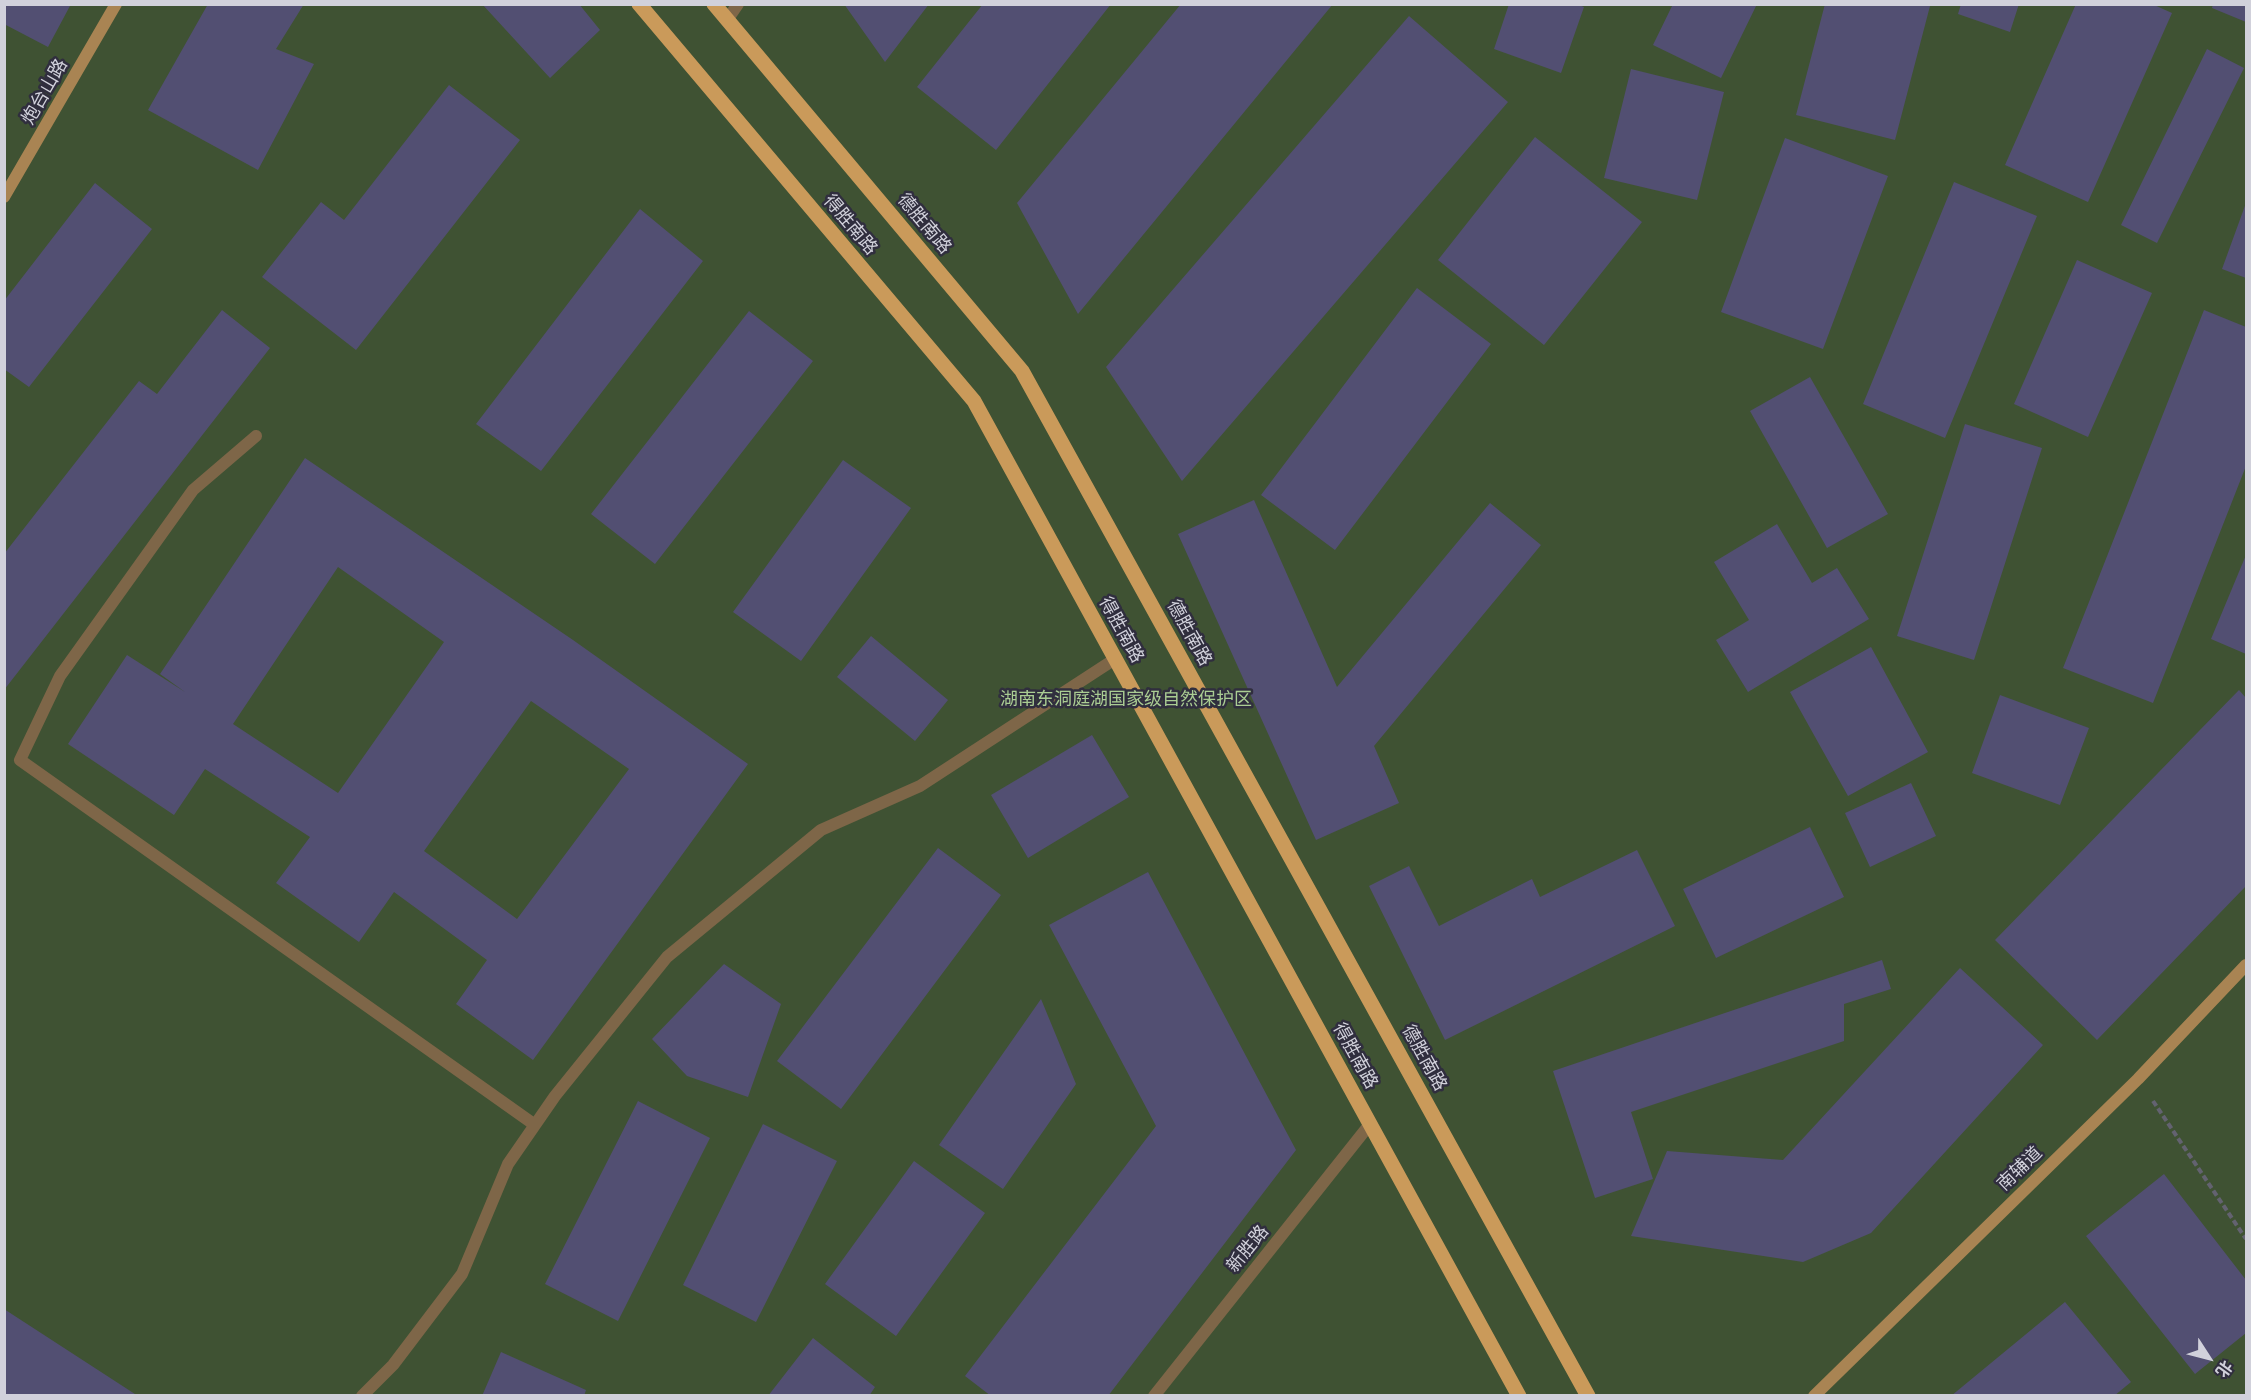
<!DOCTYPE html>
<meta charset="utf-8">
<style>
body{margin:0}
#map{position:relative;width:2251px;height:1400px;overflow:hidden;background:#302e3e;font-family:Karla,"Noto Sans SC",sans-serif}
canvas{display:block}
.frame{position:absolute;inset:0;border:6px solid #d1d1db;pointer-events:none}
.north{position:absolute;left:2179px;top:1328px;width:60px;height:60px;-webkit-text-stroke:4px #302e3e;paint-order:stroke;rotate:126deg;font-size:16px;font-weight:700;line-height:24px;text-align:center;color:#d1d1db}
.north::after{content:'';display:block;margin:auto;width:21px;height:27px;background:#d1d1db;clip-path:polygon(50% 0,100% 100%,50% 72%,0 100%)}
</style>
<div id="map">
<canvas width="2251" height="1400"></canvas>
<div class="frame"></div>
<div class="north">北</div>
</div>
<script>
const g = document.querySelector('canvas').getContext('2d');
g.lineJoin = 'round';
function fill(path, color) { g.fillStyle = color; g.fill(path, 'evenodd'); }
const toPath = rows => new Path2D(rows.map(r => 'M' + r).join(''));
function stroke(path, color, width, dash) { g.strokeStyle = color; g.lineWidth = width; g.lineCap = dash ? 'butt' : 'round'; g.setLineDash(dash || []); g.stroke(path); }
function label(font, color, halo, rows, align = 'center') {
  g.font = font + ' Karla,"Noto Sans SC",sans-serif'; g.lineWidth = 5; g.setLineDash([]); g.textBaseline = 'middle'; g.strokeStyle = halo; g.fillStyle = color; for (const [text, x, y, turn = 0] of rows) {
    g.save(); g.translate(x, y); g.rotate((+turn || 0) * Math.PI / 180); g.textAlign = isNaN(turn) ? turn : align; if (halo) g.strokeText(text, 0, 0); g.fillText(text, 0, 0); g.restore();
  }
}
const green = toPath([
 [5,5,2246,5,2246,1395,5,1396]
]);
const building = toPath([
 [4,4,71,4,48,47,4,24],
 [208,4,304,4,276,49,314,64,258,170,148,110],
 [482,4,579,4,600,30,550,78],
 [844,4,929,4,885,62],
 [983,4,1111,4,996,150,917,87],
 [1181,4,1333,4,1078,314,1017,203],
 [1509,4,1576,4,1584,7,1561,73,1494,49],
 [1673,4,1757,4,1721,78,1653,45],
 [1825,4,1923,4,1930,6,1895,140,1796,115],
 [1961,4,2019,4,2010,32,1958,14],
 [2076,4,2152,4,2172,13,2088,202,2005,165],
 [2213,4,2246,4,2246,22,2212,8],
 [1409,16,1508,102,1182,481,1106,367],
 [2207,49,2244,68,2157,243,2121,225],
 [1631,69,1724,92,1697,200,1604,178],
 [449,85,520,140,356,350,262,277,321,202,344,220],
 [1535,137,1642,222,1544,345,1438,260],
 [1785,138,1888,176,1823,349,1721,312],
 [1954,182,2037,216,1945,438,1863,404],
 [95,183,152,229,29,387,4,369,4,301],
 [2246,203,2246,278,2222,269],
 [640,209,703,261,541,471,476,424],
 [2077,260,2152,293,2088,437,2014,404],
 [1417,288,1491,344,1335,550,1261,495],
 [222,310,270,348,4,690,4,554,139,381,157,394],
 [2204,310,2246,327,2246,466,2153,703,2063,668],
 [749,311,813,361,655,564,591,514],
 [1810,377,1888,514,1827,548,1750,411],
 [1965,424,2042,448,1974,660,1897,636],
 [305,458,573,640,748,764,533,1060,456,1004,487,960,394,892,359,942,276,883,310,837,205,769,174,815,68,744,127,655,185,692,160,674],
 [338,567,444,642,338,793,233,724],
 [531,701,629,769,517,919,424,851],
 [843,460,911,508,801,661,733,612],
 [1254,500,1337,687,1490,503,1541,545,1374,746,1399,803,1316,840,1178,534],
 [1777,524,1812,583,1837,568,1869,619,1748,692,1716,640,1749,620,1714,562],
 [2246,555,2246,654,2211,639],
 [871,636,948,700,915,741,837,677],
 [1871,647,1928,752,1848,796,1790,692],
 [2239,690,2246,698,2246,886,2097,1040,1995,940],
 [2000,695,2089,728,2060,805,1972,773],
 [1092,735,1129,797,1028,858,991,795],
 [1911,783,1936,836,1870,867,1845,813],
 [1810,827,1844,897,1716,958,1683,889],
 [938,848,1001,895,841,1109,777,1061],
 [1637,850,1675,926,1445,1040,1369,886,1409,866,1439,926,1532,879,1540,897],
 [1148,872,1296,1150,1108,1396,991,1396,965,1376,1156,1126,1049,925],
 [1882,960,1891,989,1844,1004,1844,1041,1631,1112,1653,1179,1595,1198,1553,1071],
 [724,964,781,1004,748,1097,687,1076,652,1039],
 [1960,968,2043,1045,1871,1233,1803,1262,1631,1236,1667,1151,1783,1160],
 [1041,999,1076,1084,1003,1189,939,1145],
 [638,1101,710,1138,618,1321,545,1284],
 [763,1124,837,1161,756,1322,683,1285],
 [914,1161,985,1213,896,1336,825,1284],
 [2164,1174,2246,1280,2246,1333,2195,1374,2086,1236],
 [2065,1302,2131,1382,2114,1396,1951,1396],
 [4,1309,138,1396,4,1396],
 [813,1338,875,1387,869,1396,768,1396],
 [501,1352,586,1390,584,1396,482,1396]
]);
const path = toPath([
 [2153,1101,2246,1239]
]);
const street = toPath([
 [727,20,738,4],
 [256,436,193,490,60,676,20,760,535,1125],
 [362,1396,393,1365,462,1274,508,1164,555,1096,667,957,821,830,920,786,1115,659],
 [1154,1396,1370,1124]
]);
const secondary = toPath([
 [4,197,116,4],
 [1814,1396,2138,1079,2246,965]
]);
const primary = toPath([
 [639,4,974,401,1519,1396],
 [714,4,1022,371,1588,1396]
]);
const streetNames = [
 ["炮台山路",45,92,-60],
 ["德胜南路",924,224,50],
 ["得胜南路",850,225,50],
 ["得胜南路",1121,630,61],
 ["德胜南路",1189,633,61],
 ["得胜南路",1355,1056,61],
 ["德胜南路",1424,1058,61],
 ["南辅道",2020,1169,-44],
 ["新胜路",1248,1249,-51]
];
const parkNames = [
 ["湖南东洞庭湖国家级自然保护区",1126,700]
];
fill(green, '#3f5233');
fill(building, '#524f72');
stroke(path, '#636270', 4, [6, 3]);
stroke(street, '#7e6648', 12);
stroke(secondary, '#a98453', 12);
stroke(primary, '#ca9a5a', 15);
label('18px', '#d1d1db', '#302e3e', streetNames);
label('18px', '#aacd93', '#302e3e', parkNames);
</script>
